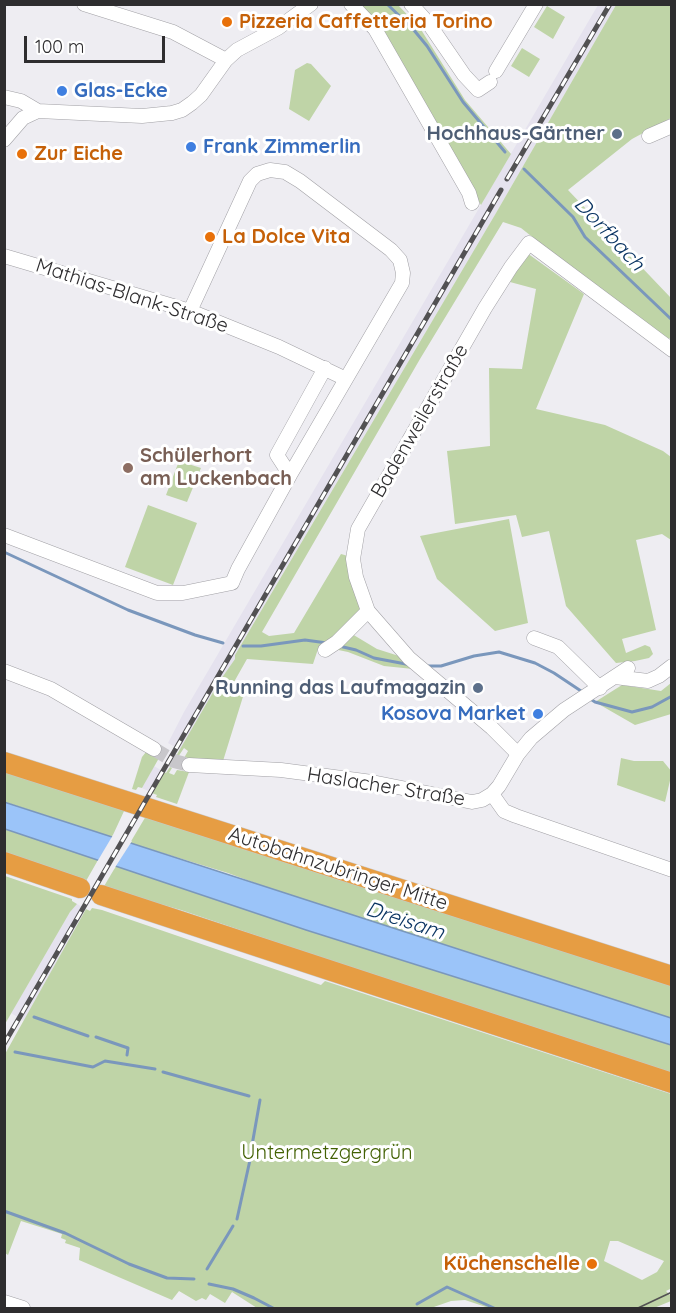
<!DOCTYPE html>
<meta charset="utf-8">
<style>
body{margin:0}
#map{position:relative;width:676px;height:1313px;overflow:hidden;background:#eeedf2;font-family:Quicksand,sans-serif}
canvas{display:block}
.frame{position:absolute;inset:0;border:6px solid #2e2d2f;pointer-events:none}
.scale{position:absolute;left:24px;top:36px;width:141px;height:27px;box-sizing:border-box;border:3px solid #2e2d2f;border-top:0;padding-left:8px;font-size:18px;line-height:21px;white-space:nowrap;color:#2e2d2f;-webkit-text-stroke:4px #fff;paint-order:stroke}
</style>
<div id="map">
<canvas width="676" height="1313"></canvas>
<div class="frame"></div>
<div class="scale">100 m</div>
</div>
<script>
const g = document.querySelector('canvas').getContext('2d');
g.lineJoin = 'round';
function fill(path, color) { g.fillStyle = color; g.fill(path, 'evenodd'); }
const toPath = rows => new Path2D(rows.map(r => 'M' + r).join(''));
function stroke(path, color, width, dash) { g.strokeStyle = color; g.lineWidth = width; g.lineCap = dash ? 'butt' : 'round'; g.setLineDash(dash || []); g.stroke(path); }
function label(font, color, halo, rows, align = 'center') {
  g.font = font + ' Quicksand,sans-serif'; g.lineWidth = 6; g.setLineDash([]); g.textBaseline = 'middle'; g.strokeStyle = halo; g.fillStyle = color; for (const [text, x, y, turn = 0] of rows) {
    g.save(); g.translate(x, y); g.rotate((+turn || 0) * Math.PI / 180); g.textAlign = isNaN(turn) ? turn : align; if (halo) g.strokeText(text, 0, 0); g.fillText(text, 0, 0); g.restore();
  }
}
const built = toPath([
 [598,5,616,5,496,213,235,655,235,659,219,683,180,750,168,743,184,712],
 [154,766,164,772,152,793,142,788],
 [77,904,86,909,24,1021,11,1013,70,912]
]);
const green = toPath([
 [356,5,398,5,420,28,465,100,511,154,481,205,378,26],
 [616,5,671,5,671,118,632,139,568,190,671,298,671,337,667,341,633,317,521,228,503,222,420,359,262,632,269,636,294,633,341,554,348,556,364,608,352,634,377,649,399,656,413,669,384,666,348,652,319,646,313,664,247,659,234,682,246,687,223,761,184,758,188,751,184,748,178,757,176,756,219,682,235,659,235,655,496,213],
 [547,6,565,17,553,39,534,27],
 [522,48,540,59,529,77,511,66],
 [307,63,311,64,331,86,309,121,289,109,295,70],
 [527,253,584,294,536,409,605,425,663,451,671,457,671,540,662,534,636,540,656,630,622,639,626,653,645,645,650,647,653,654,649,658,635,661,616,663,566,606,549,531,522,537,516,515,455,524,447,451,490,446,489,368,522,369,536,289,510,282],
 [179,461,201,468,187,502,166,495],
 [148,505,197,523,173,585,125,567],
 [509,519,528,623,495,631,437,579,420,536],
 [671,683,671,714,635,725,595,702,622,685,661,691],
 [146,752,159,758,142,788,138,787,136,790,132,789,142,757],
 [621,758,634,761,663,761,672,772,665,802,617,785],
 [170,767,172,768,169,773,174,775,177,770,189,772,177,804,156,797,157,795,152,793,164,772,166,773],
 [5,770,125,809,112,837,5,802],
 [146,816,671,984,671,1018,274,890,228,873,130,843],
 [4,829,92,857,98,860,86,881,5,855],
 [116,866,306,930,671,1045,671,1076,181,910,103,888],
 [5,876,72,899,72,901,77,904,70,912,5,1024],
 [92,908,102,910,321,985,325,981,671,1094,672,1288,666,1291,671,1296,671,1301,654,1308,489,1308,465,1300,451,1301,431,1308,257,1308,232,1292,225,1303,210,1294,206,1300,202,1298,196,1301,179,1291,172,1300,79,1260,80,1248,65,1243,66,1240,61,1238,62,1234,21,1221,8,1255,5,1253,5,1054,86,909,90,911],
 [610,1241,618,1241,664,1261,657,1272,642,1280,604,1261]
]);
const water = toPath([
 [4,802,671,1018,671,1045,306,930,5,829,4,802]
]);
const pier = toPath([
 [113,835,132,841,114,869,97,862]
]);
const stream = toPath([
 [387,4,413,29,427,46,463,102,505,152],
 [524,169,573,217,585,237,672,320],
 [4,552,128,610,195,635,223,643],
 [243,646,261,646,305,640,327,643],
 [339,646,356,650,374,658,411,665],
 [426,666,441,666,474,656,499,652,535,663,554,673,584,693],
 [589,698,595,702,632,712,652,707,672,696],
 [34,1017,88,1036],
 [96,1037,128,1048,127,1055],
 [15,1052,93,1067,105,1061,155,1069],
 [163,1072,249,1096],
 [251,1151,260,1100],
 [4,1211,65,1233,129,1264,167,1278,194,1279],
 [237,1219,250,1160],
 [207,1269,233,1226],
 [209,1284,233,1289,254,1298,273,1308],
 [417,1304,447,1287,494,1308]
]);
const minorTunnel = toPath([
 [154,749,174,761,189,765]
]);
const minor = toPath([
 [84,4,173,32,226,60],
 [351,4,375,29,469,193,472,203],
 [411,4,429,24,464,75,478,90,490,82],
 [496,71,536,4],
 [4,97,21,101,38,111],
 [649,136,672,126],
 [4,140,23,118,38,111,142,116,172,113,182,110,192,103,201,95,226,60,237,50,278,28,311,4],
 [4,256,190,311,279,347,346,379],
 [290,475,277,455,325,368],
 [4,535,157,593,183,593,232,583,238,569,290,475,402,283,403,273,400,260,391,250,300,181,285,172,270,170,257,174,250,181,190,311],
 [534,638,558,647,600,688],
 [325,650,337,642,368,611],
 [4,671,51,689,154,749],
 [615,677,648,681,659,676,672,666],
 [518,754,492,728,409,658,368,611,356,577,353,559,358,529,485,308,511,267,529,243,672,350],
 [189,765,281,770,372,782,472,802,482,800,492,794,499,786,518,754,531,738,564,710,628,668],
 [492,794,504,811,516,816,672,870],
 [4,1302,23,1308]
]);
const highway = toPath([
 [4,762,672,976],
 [4,862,80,888],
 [101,895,672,1083]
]);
const tram = toPath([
 [638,1308,672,1292]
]);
const rail = toPath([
 [507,179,610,4],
 [4,1044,501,190]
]);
const markers = [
 [227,22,6,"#e8710a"],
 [62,91,6,"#3f7fe0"],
 [617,134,6,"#5c6f8a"],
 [191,147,6,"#3f7fe0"],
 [22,154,6,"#e8710a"],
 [210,237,6,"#e8710a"],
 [128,468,6,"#8d6e63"],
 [478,688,6,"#5c6f8a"],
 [538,714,6,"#3f7fe0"],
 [592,1264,6,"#e8710a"]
];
const foodNames = [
 ["Pizzeria Caffetteria Torino",239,22],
 ["Zur Eiche",34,154],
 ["La Dolce Vita",222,237],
 ["Küchenschelle",580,1264,"right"]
];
const shopNames = [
 ["Glas-Ecke",74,91],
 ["Frank Zimmerlin",203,147],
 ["Kosova Market",526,714,"right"]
];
const serviceNames = [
 ["Hochhaus-Gärtner",605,134],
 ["Running das Laufmagazin",466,688]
];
const streetNames = [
 ["Mathias-Blank-Straße",132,296,18],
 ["Badenweilerstraße",420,421,-60],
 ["Haslacher Straße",386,787,9],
 ["Autobahnzubringer Mitte",338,869,18]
];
const educationNames = [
 ["Schülerhort",140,456],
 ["am Luckenbach",140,479]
];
const parkNames = [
 ["Untermetzgergrün",327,1153]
];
const waterNames = [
 ["Dorfbach",609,234,47],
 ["Dreisam",405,921,18]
];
fill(built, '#e5e2ee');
fill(green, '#bfd4a7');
fill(water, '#9bc4f9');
stroke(water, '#7a97bc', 1.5);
fill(pier, '#eeedf2');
stroke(stream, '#7a97bc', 3);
stroke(minorTunnel, '#c8c7cb', 14, [14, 7]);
stroke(minor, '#a1a0a5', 15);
stroke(highway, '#c9c8c9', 21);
stroke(minor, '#fff', 14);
stroke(highway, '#e69d43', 20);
stroke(tram, '#525153', 1.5);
stroke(rail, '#525153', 5);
stroke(rail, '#fff', 3, [9]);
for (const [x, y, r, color] of markers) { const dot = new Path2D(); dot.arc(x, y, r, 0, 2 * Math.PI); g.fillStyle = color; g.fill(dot); stroke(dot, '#fff', 2); }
label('bold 20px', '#c56008', '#fff', foodNames, 'left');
label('bold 20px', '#366cbe', '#fff', shopNames, 'left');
label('bold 20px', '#4e5e75', '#fff', serviceNames, 'right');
label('20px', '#2e2d2f', '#fff', streetNames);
label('bold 20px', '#785e54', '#fff', educationNames, 'left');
label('20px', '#426103', '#fff', parkNames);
label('italic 21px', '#0b3563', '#fff', waterNames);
</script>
